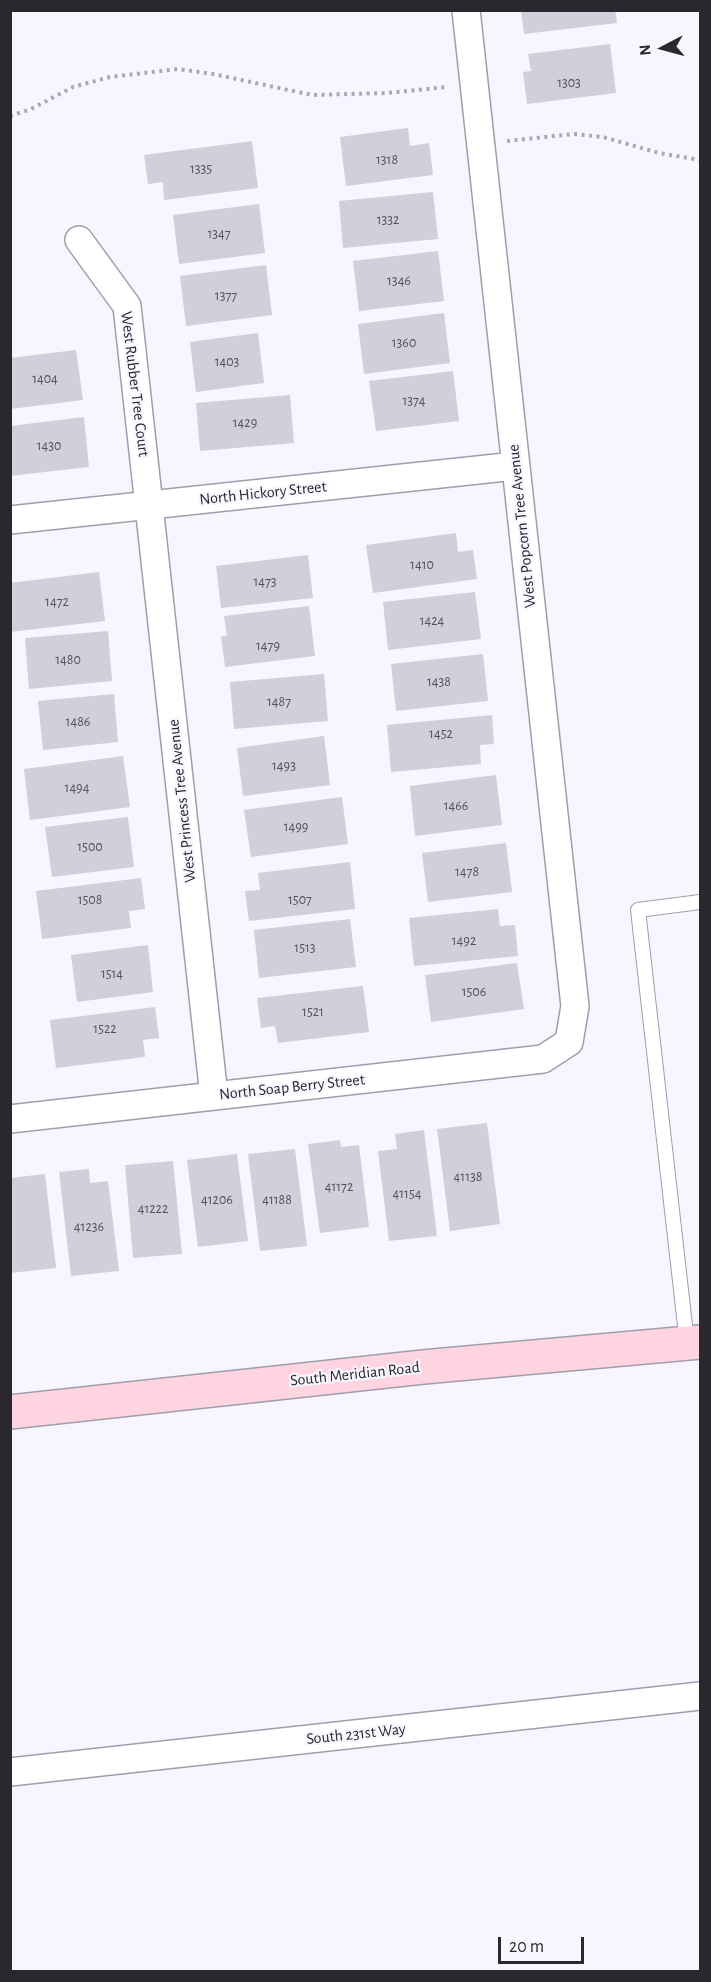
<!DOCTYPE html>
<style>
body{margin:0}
#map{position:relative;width:711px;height:1982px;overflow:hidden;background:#f7f5fe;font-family:"Alegreya Sans",sans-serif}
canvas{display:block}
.frame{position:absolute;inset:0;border:12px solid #2a282e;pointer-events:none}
.north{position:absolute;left:633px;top:18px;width:60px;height:60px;-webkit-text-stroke:4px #f7f5fe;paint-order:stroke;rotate:264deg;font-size:16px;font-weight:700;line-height:24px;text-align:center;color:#2a282e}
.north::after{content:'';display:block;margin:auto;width:21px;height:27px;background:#2a282e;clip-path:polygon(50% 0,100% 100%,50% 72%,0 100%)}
.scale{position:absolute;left:498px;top:1937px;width:86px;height:27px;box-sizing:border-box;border:3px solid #2a282e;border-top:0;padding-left:8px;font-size:18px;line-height:21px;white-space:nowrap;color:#2a282e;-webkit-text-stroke:4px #f7f5fe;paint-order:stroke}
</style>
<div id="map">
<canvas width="711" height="1982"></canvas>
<div class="frame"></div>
<div class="north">N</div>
<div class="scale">20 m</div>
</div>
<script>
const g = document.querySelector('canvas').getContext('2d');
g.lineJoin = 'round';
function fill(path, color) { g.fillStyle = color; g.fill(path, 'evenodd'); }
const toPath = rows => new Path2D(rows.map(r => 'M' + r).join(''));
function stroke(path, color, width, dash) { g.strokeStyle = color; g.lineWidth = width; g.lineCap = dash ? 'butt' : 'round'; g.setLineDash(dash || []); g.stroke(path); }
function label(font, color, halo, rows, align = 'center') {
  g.font = font + ' "Alegreya Sans",sans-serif'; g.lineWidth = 4.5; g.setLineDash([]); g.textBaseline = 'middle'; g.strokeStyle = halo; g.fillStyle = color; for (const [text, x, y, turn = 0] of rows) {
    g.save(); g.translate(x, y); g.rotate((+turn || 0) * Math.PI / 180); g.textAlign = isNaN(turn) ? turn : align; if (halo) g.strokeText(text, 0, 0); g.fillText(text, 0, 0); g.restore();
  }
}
const building = toPath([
 [521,10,615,10,617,23,524,34],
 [610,44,616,93,527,104,523,72,531,71,528,54],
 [408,128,410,146,429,143,433,175,346,186,340,137],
 [252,141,258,188,164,200,163,182,148,184,144,155],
 [433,192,438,239,343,248,339,201],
 [259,204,265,253,179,264,173,215],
 [438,251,444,301,359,311,353,261],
 [266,265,272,315,186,326,180,276],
 [444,313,450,363,364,374,358,324],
 [258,333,264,383,196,392,190,342],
 [76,350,83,400,10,409,10,358],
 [453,371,459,421,376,431,369,381],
 [290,395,294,443,200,451,196,403],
 [84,417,89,467,10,476,10,426],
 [456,533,458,552,473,550,477,579,373,593,366,545],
 [308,555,313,598,221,608,216,566],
 [99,572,105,621,10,632,10,583],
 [475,592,481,639,388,650,383,602],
 [309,606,315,656,225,667,221,636,227,636,224,616],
 [108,631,112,681,29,689,25,638],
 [483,654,488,701,396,711,391,664],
 [324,674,328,721,234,729,230,682],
 [114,694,118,742,43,750,38,701],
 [492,715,494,744,480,745,481,764,391,772,387,725],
 [324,736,330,785,243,796,237,748],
 [123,756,130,807,30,820,24,769],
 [496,775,502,825,415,836,410,786],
 [342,797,348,844,251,857,244,810],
 [128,817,134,867,52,877,45,827],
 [506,843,512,892,428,902,422,853],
 [350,862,355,909,249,921,245,891,260,890,258,873],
 [141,878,145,909,129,911,131,928,42,939,36,891],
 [498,909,500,926,515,925,518,956,414,966,409,918],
 [350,919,356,967,259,978,254,930],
 [148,945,153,992,77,1002,71,955],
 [517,963,524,1009,431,1022,425,975],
 [363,986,369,1032,278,1043,275,1026,261,1028,257,998],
 [155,1007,159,1038,143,1040,145,1057,56,1068,50,1020],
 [487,1123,500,1224,450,1231,437,1129],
 [424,1130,437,1236,389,1241,378,1151,397,1149,395,1134],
 [340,1140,341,1147,359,1145,369,1227,320,1233,308,1144],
 [295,1149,307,1246,260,1251,248,1154],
 [237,1154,248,1241,198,1247,187,1160],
 [173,1161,182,1254,133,1258,125,1165],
 [89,1169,90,1183,108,1181,119,1271,71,1276,59,1172],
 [45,1174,56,1268,10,1273,10,1178]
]);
const path = toPath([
 [10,116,31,109,73,87,110,77,178,69,213,74,312,95,387,93,446,87],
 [507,141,574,134,603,137,659,153,700,160]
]);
const lane = toPath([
 [687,1343,638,910,700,902]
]);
const street = toPath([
 [79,240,127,306,214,1096],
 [10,520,515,466],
 [10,1119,543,1059,569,1042,575,1006,466,10],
 [10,1772,700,1696]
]);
const secondary = toPath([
 [10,1412,423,1367,700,1342]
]);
const numberNames = [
 ["1303",569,83],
 ["1318",387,160],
 ["1335",201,169],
 ["1332",388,220],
 ["1347",219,234],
 ["1346",399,281],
 ["1377",226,296],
 ["1360",404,343],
 ["1403",227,362],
 ["1404",45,379],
 ["1374",414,401],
 ["1429",245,423],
 ["1430",49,446],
 ["1410",422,565],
 ["1473",265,582],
 ["1472",57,602],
 ["1424",432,621],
 ["1479",268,646],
 ["1480",68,660],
 ["1438",439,682],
 ["1487",279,702],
 ["1486",78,722],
 ["1452",441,734],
 ["1493",284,766],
 ["1494",77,788],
 ["1466",456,806],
 ["1499",296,827],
 ["1500",90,847],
 ["1478",467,872],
 ["1508",90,900],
 ["1507",300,900],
 ["1492",464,941],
 ["1513",305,948],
 ["1514",112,974],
 ["1506",474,992],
 ["1521",313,1012],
 ["1522",105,1029],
 ["41138",468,1177],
 ["41172",339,1187],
 ["41154",407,1194],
 ["41206",217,1200],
 ["41188",277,1200],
 ["41222",153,1209],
 ["41236",89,1227]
];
const streetNames = [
 ["West Rubber Tree Court",135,384,83],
 ["North Hickory Street",263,493,-6],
 ["West Popcorn Tree Avenue",522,526,-96],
 ["West Princess Tree Avenue",182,801,-96],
 ["North Soap Berry Street",292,1087,-6],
 ["South Meridian Road",355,1374,-6],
 ["South 231st Way",356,1734,-6]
];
fill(building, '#d2cedc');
stroke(lane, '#a19eac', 16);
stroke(street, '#a19eac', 30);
stroke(secondary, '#a19eac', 36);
stroke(path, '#aaa8b0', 4, [3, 4.5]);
stroke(lane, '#fff', 14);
stroke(street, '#fff', 27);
stroke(secondary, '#fed4e0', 33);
label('14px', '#54525a', null, numberNames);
label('16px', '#2a282e', '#f7f5fe', streetNames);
</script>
